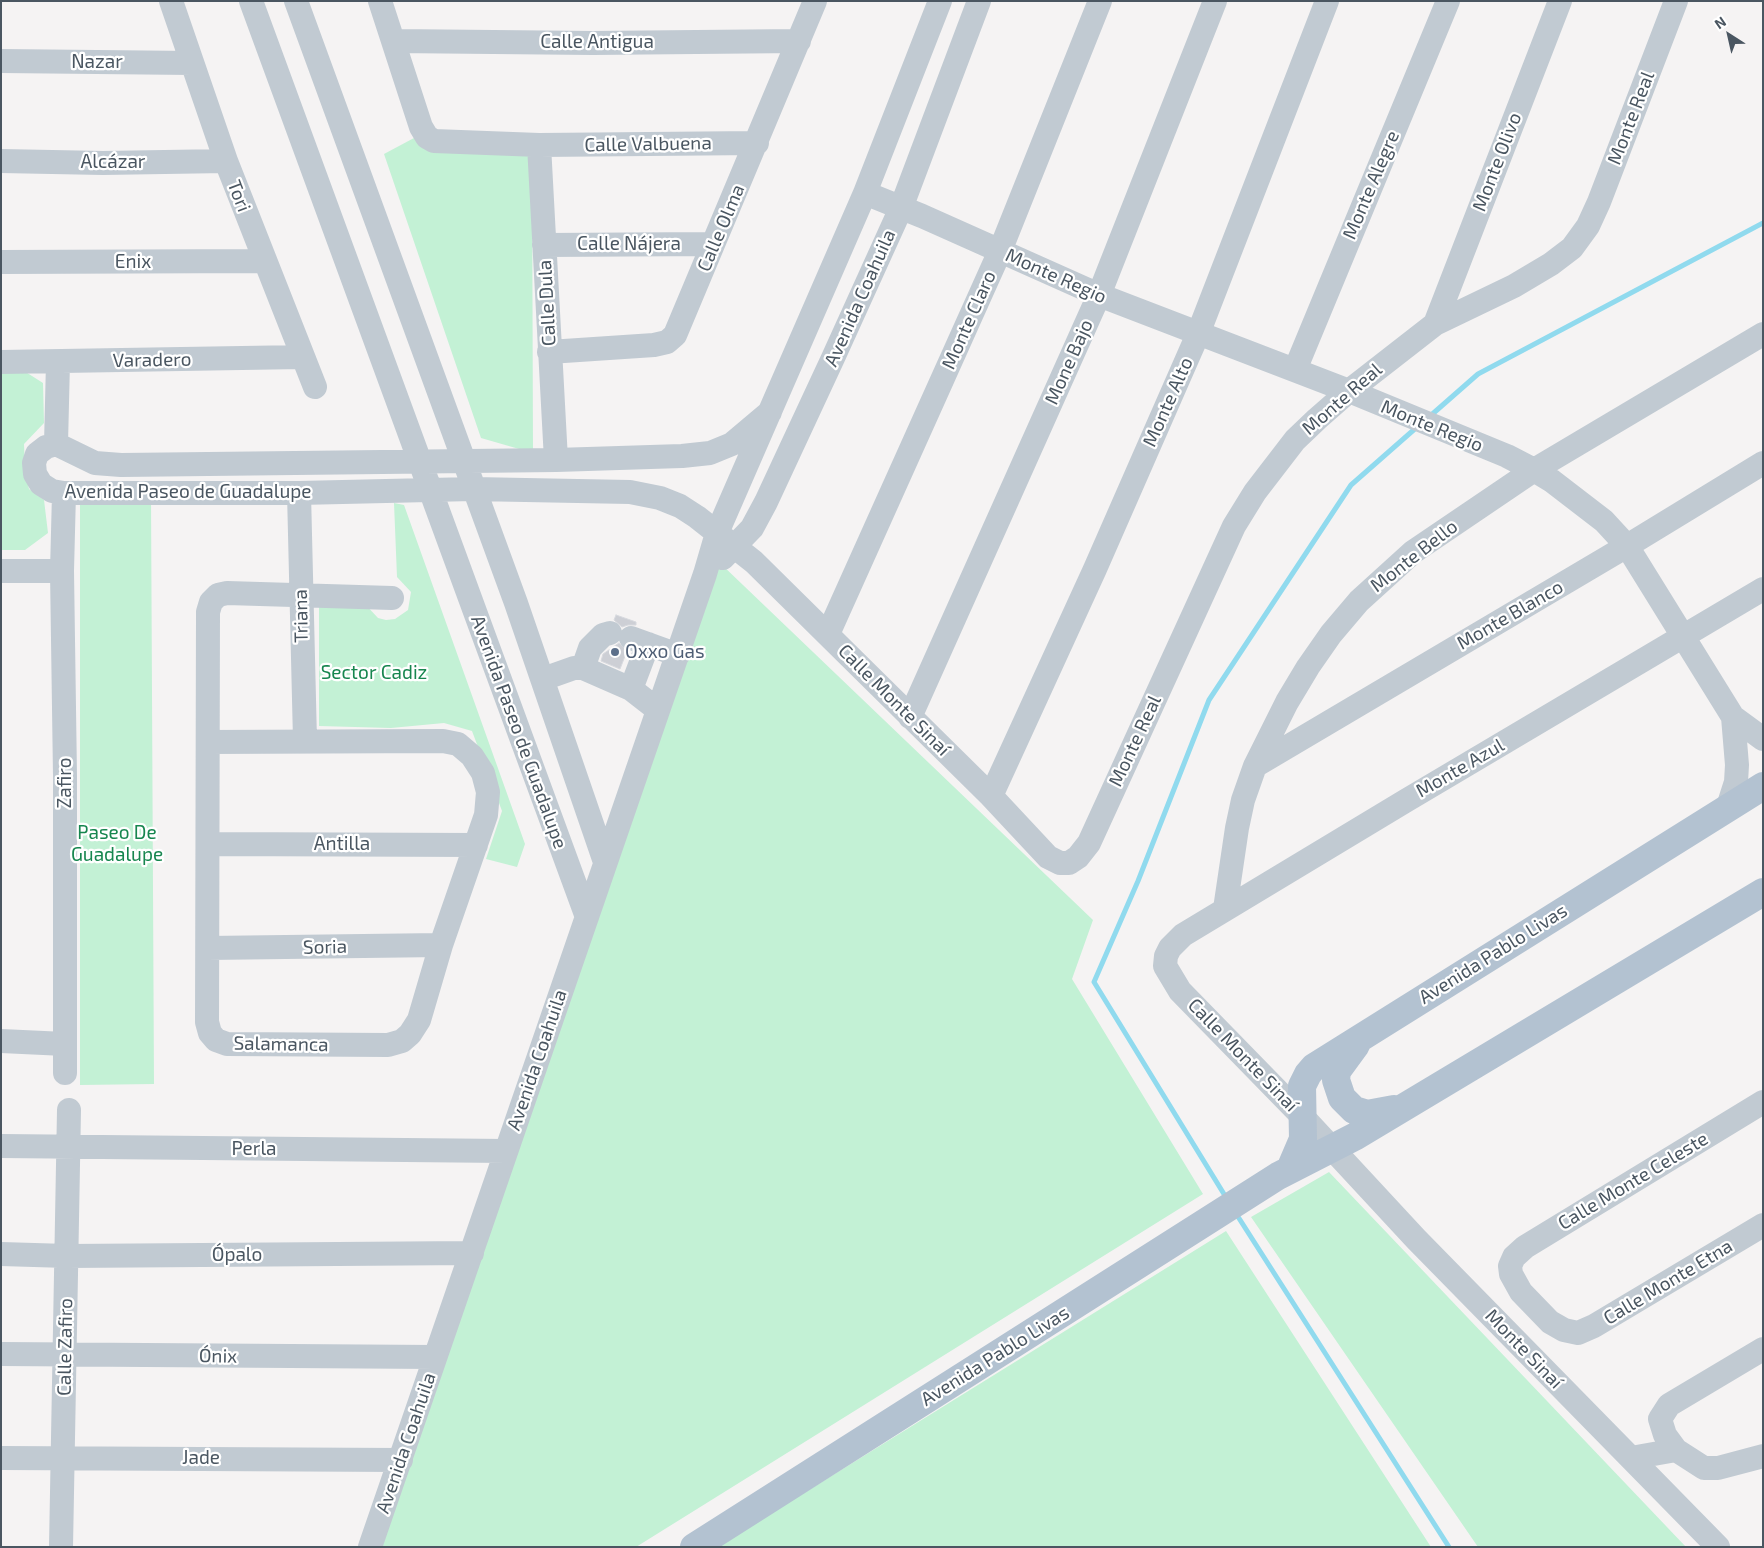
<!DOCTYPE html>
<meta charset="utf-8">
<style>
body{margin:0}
#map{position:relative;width:1764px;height:1548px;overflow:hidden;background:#f5f3f3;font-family:"Exo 2",sans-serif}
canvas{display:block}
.frame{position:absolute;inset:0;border:2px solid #4a5661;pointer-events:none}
.north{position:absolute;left:1704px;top:10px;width:50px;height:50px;-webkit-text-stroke:4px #fff;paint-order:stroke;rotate:325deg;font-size:14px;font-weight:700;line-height:20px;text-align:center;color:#4a5661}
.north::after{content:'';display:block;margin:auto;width:18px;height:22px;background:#4a5661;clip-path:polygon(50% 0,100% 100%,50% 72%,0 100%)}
</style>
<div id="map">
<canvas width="1764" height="1548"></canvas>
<div class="frame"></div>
<div class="north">N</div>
</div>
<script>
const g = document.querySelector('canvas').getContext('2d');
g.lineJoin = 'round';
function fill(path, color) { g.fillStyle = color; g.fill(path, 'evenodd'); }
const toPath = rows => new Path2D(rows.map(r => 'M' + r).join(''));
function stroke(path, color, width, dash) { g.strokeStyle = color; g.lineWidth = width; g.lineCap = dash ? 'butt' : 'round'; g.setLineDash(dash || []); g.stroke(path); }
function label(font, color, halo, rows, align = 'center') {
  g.font = font + ' "Exo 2",sans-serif'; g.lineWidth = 4.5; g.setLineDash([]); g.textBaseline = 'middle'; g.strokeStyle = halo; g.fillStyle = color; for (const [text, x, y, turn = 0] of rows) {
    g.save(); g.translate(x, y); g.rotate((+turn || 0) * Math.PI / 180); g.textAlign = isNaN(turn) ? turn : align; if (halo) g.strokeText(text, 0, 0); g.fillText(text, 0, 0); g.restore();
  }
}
const green = toPath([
 [414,138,532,150,533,453,481,438,384,154],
 [1,366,21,369,43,383,44,423,24,444,25,469,29,489,44,500,48,533,25,550,1,550],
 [151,498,154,1084,80,1085,80,499],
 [394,503,404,505,525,844,517,867,486,859,502,811,472,731,444,723,391,728,319,726,319,604,364,603,378,618,386,620,395,619,408,610,411,592,397,577],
 [720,563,1093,920,1072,979,1203,1194,636,1547,382,1547],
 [1329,1172,1686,1547,1478,1547,1251,1217],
 [1226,1231,1431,1547,717,1547]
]);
const stream = toPath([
 [1429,417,1478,374,1763,223],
 [1227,1199,1094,982,1138,881,1209,700,1351,485,1417,427],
 [1235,1212,1449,1547]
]);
const building = toPath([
 [616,615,636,622,636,625,628,625,622,627,614,620,616,615],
 [619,643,627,651,620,669,601,661,603,654,619,643]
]);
const minor = toPath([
 [171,1,226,161,315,387],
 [251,1,587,917],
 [296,1,516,603,605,862],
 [380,1,421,127,427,137,434,141,539,145,757,143],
 [394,41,593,43,799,41],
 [1,61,192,63],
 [539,145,556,460],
 [1,161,103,163,226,161],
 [865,193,922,216,1099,295,1349,391,1507,456,1534,470,1552,481,1604,521,1627,546,1733,717,1763,739],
 [544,245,713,244],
 [1,262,265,261],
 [1435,324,1560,1],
 [549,352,654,345,667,342,675,335,815,1],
 [1,362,302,357],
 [1295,370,1448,1],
 [770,412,732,444,710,453,682,456,556,460,121,465,95,463,56,444,46,447,37,454,34,463,35,474,41,484,52,491,64,493,299,493,473,489,630,492,660,498,680,506,697,517,754,562,991,796,1048,857,1060,863,1069,863,1078,857,1089,843,1234,526,1255,492,1295,440,1317,419,1349,391,1435,324,1514,286,1551,264,1572,248,1588,226,1599,202,1676,1],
 [56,444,58,362],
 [64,493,62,571,65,776,65,1073],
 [299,493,305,740],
 [723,558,752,528,766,502,833,358,901,208,979,1],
 [1,571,62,571],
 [828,634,1000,251,1100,1],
 [631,638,678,655],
 [583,668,590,648,603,635,610,633],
 [543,679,574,668,583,668,631,689,658,710],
 [631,689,648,644],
 [910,717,1099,295,1215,1],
 [208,742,443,741,458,744,472,756,483,773,488,792,486,815,441,945,419,1020,410,1034,402,1041,388,1045,227,1044,216,1040,210,1033,207,1022,208,612,211,602,218,595,227,593,392,598],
 [1255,766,1627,546,1763,463],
 [991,796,1095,569,1198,334,1327,1],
 [1728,807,1736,782,1737,765,1733,717],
 [208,844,476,845],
 [1225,909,1237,828,1243,800,1255,766,1287,702,1308,667,1331,634,1359,601,1413,552,1534,470,1763,334],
 [208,948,441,945],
 [1,1041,65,1044],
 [1763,1102,1525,1247,1514,1257,1510,1266,1511,1274,1521,1292,1550,1322,1564,1330,1578,1333,1594,1326,1763,1225],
 [1,1146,506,1151],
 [1,1254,67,1256,472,1253],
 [1763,1349,1669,1405,1660,1419,1665,1435,1676,1450,1704,1468,1718,1468,1763,1456],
 [1,1354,435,1357],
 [1,1458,401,1460],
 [1631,1458,1676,1450],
 [61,1547,69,1110],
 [370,1547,705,574,717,533,865,193,940,1],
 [1718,1547,1416,1239,1302,1116,1180,991,1165,966,1166,956,1170,948,1183,935,1407,800,1763,589]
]);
const major = toPath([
 [1356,1045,1337,1071,1336,1080,1342,1098,1354,1110,1367,1114,1394,1109],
 [1291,1167,1303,1139,1302,1086,1308,1074,1314,1067,1763,786],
 [694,1547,1278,1176,1356,1136,1763,892]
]);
const markers = [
 [615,652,5,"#5c6f8a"]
];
const streetNames = [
 ["Calle Antigua",597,42],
 ["Nazar",97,62],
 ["Monte Real",1631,118,-69],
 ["Calle Valbuena",648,144,-1],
 ["Alcázar",113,162],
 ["Monte Olivo",1497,162,-69],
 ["Monte Alegre",1371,185,-67],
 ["Tori",239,196,69],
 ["Calle Olma",721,228,-67],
 ["Calle Nájera",629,244],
 ["Enix",133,262],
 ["Monte Regio",1056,276,24],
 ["Avenida Coahuila",860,298,-66],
 ["Calle Dula",547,303,-93],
 ["Monte Claro",969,320,-66],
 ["Varadero",152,360,-1],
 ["Mone Bajo",1069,362,-66],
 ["Monte Real",1342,399,-41],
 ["Monte Alto",1168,402,-66],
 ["Monte Regio",1432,426,22],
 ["Avenida Paseo de Guadalupe",188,492],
 ["Monte Bello",1414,556,-38],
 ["Monte Blanco",1510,615,-30],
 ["Triana",301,616,-91],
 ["Calle Monte Sinaí",894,700,45],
 ["Avenida Paseo de Guadalupe",519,732,70],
 ["Monte Real",1135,741,-65],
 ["Monte Azul",1460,768,-30],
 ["Zafiro",65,783,-90],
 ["Antilla",342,844],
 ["Soria",325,947,-1],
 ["Avenida Pablo Livas",1493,954,-32],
 ["Salamanca",281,1044,1],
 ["Calle Monte Sinaí",1243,1055,46],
 ["Avenida Coahuila",537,1060,-71],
 ["Perla",254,1149],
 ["Calle Monte Celeste",1633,1181,-31],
 ["Ópalo",237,1255],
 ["Calle Monte Etna",1668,1282,-31],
 ["Calle Zafiro",65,1347,-89],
 ["Monte Sinaí",1524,1349,46],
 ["Ónix",218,1356,1],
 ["Avenida Pablo Livas",995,1356,-32],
 ["Avenida Coahuila",406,1443,-71],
 ["Jade",201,1458]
];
const serviceNames = [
 ["Oxxo Gas",625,652]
];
const parkNames = [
 ["Sector Cadiz",374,673],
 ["Paseo De",117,833],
 ["Guadalupe",117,855]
];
fill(green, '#c3f1d5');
stroke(stream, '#90daee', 5);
fill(building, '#cdcfd5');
stroke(building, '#d7d9de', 1);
stroke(minor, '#c1cad2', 24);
stroke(major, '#b3c2d1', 28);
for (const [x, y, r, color] of markers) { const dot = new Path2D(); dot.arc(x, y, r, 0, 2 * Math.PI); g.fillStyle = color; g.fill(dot); stroke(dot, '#fff', 2); }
label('19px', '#4a5661', '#fff', streetNames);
label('19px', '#4e5e75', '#fff', serviceNames, 'left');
label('19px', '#17864f', '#fff', parkNames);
</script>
